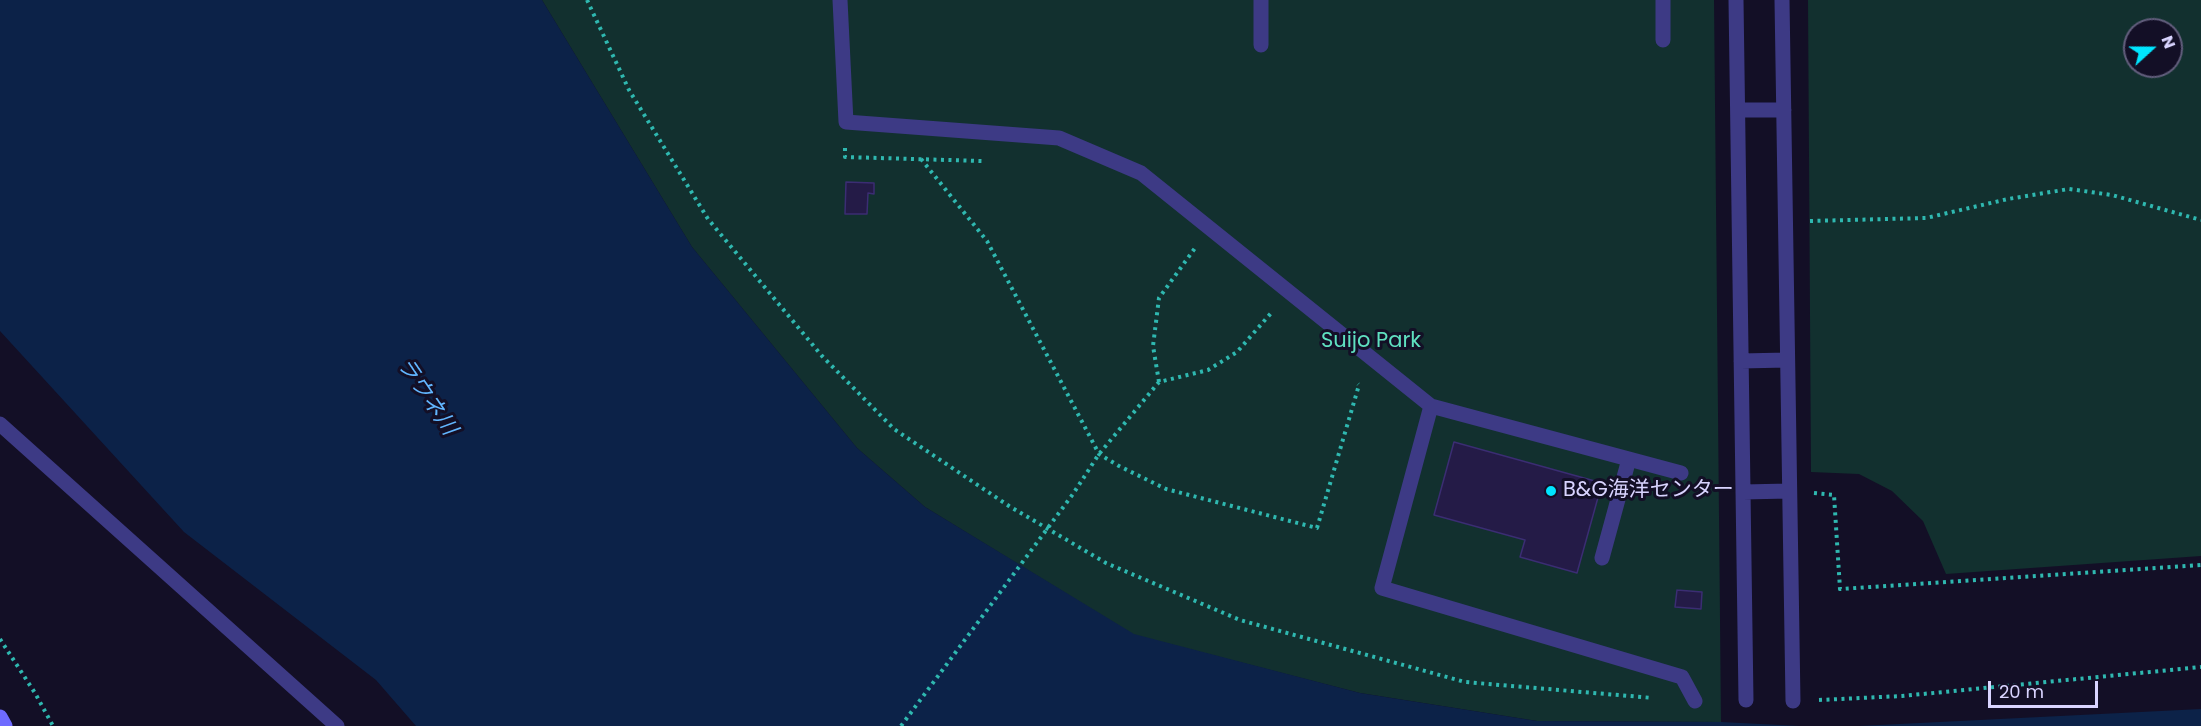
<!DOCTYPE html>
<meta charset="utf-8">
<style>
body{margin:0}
#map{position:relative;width:2201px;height:726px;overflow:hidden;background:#130f26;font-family:Poppins,sans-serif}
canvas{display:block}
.north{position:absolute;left:2123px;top:18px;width:60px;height:60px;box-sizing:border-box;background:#130f26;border:2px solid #625e7d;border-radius:50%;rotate:69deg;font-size:16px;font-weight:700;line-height:24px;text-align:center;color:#d9d4ff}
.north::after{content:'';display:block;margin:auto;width:21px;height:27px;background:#00e5ff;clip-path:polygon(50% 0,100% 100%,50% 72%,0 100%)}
.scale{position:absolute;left:1988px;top:681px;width:110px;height:27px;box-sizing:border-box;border:3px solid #d9d4ff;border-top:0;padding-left:8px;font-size:18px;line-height:21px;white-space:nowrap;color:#d9d4ff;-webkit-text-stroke:4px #130f26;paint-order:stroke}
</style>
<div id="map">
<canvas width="2201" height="726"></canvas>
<div class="north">N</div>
<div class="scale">20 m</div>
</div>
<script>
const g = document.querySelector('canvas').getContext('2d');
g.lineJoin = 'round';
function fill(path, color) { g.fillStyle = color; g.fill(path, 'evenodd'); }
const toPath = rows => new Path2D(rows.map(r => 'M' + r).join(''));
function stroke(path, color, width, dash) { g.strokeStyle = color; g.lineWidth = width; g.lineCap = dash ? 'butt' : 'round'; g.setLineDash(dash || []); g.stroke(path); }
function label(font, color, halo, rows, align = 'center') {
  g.font = font + ' Poppins,"Noto Sans JP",sans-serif'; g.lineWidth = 6; g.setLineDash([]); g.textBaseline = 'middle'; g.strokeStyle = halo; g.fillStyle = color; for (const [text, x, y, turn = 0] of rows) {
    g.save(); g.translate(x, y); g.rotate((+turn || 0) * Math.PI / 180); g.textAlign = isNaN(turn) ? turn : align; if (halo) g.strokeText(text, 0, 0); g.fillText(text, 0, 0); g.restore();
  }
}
const green = toPath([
 [542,0,1714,0,1721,722,1537,721,1360,693,1134,635,925,507,857,448,692,247],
 [1808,0,2201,0,2201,556,1946,574,1923,521,1892,491,1859,474,1811,472],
 [2135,30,2171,30,2171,66,2135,66]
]);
const water = toPath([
 [0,0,542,0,692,247,857,448,925,507,1134,634,1360,693,1537,721,1721,722,1800,726,416,726,376,680,184,532,0,331],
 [2201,709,2201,726,1859,726]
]);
const building = toPath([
 [846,182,874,183,874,194,868,193,867,214,845,214,846,182],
 [1454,442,1602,483,1577,573,1520,557,1525,540,1434,515,1454,442],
 [1677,590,1702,592,1701,609,1675,607,1677,590]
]);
const path = toPath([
 [587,0,629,90,708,219,822,356,894,429,1009,506,1106,563,1240,620,1465,682,1653,698],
 [845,148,845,157,982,161],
 [921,159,987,241,1099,454,1119,466,1166,489,1317,528,1359,385,1358,384],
 [1810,221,1926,218,2008,199,2069,189,2112,195,2201,220],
 [1159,382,1153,346,1159,298,1195,248],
 [1814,493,1834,495,1840,589,2201,565],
 [0,639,35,693,53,726],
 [1819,700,1902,696,2201,667],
 [901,726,1073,494,1099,454,1159,382,1208,370,1237,352,1272,312]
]);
const lane = toPath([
 [840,0,846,122,1059,138,1141,173,1431,406,1382,588,1682,677,1695,701],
 [1261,0,1261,45],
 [1663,0,1663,40],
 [1431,406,1681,473],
 [0,424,337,726],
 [1602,558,1629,459]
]);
const street = toPath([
 [1736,0,1746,700],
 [1782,0,1793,701],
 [1738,110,1784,110],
 [1741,361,1787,360],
 [1743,492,1789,491]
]);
const secondary = toPath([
 [0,717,5,726]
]);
const markers = [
 [1551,491,6,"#00e5ff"]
];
const parkNames = [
 ["Suijo Park",1371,342]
];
const poiNames = [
 ["B&G海洋センター",1563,491]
];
const waterNames = [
 ["ラウネ川",426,397,56]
];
fill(green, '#12302f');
fill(water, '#0c2248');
fill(building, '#241b47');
stroke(building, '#3b2d73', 1.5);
stroke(path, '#2fb8b0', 4, [3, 4.5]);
stroke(lane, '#3d3a85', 15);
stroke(street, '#3d3a85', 15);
stroke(secondary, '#6f6bff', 15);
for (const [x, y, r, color] of markers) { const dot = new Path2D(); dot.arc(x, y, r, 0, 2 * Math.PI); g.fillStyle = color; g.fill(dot); stroke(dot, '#130f26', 2); }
label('21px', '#5fe0c0', '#130f26', parkNames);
label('21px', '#d9d4ff', '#130f26', poiNames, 'left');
label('italic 22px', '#62b6ff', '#130f26', waterNames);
</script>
